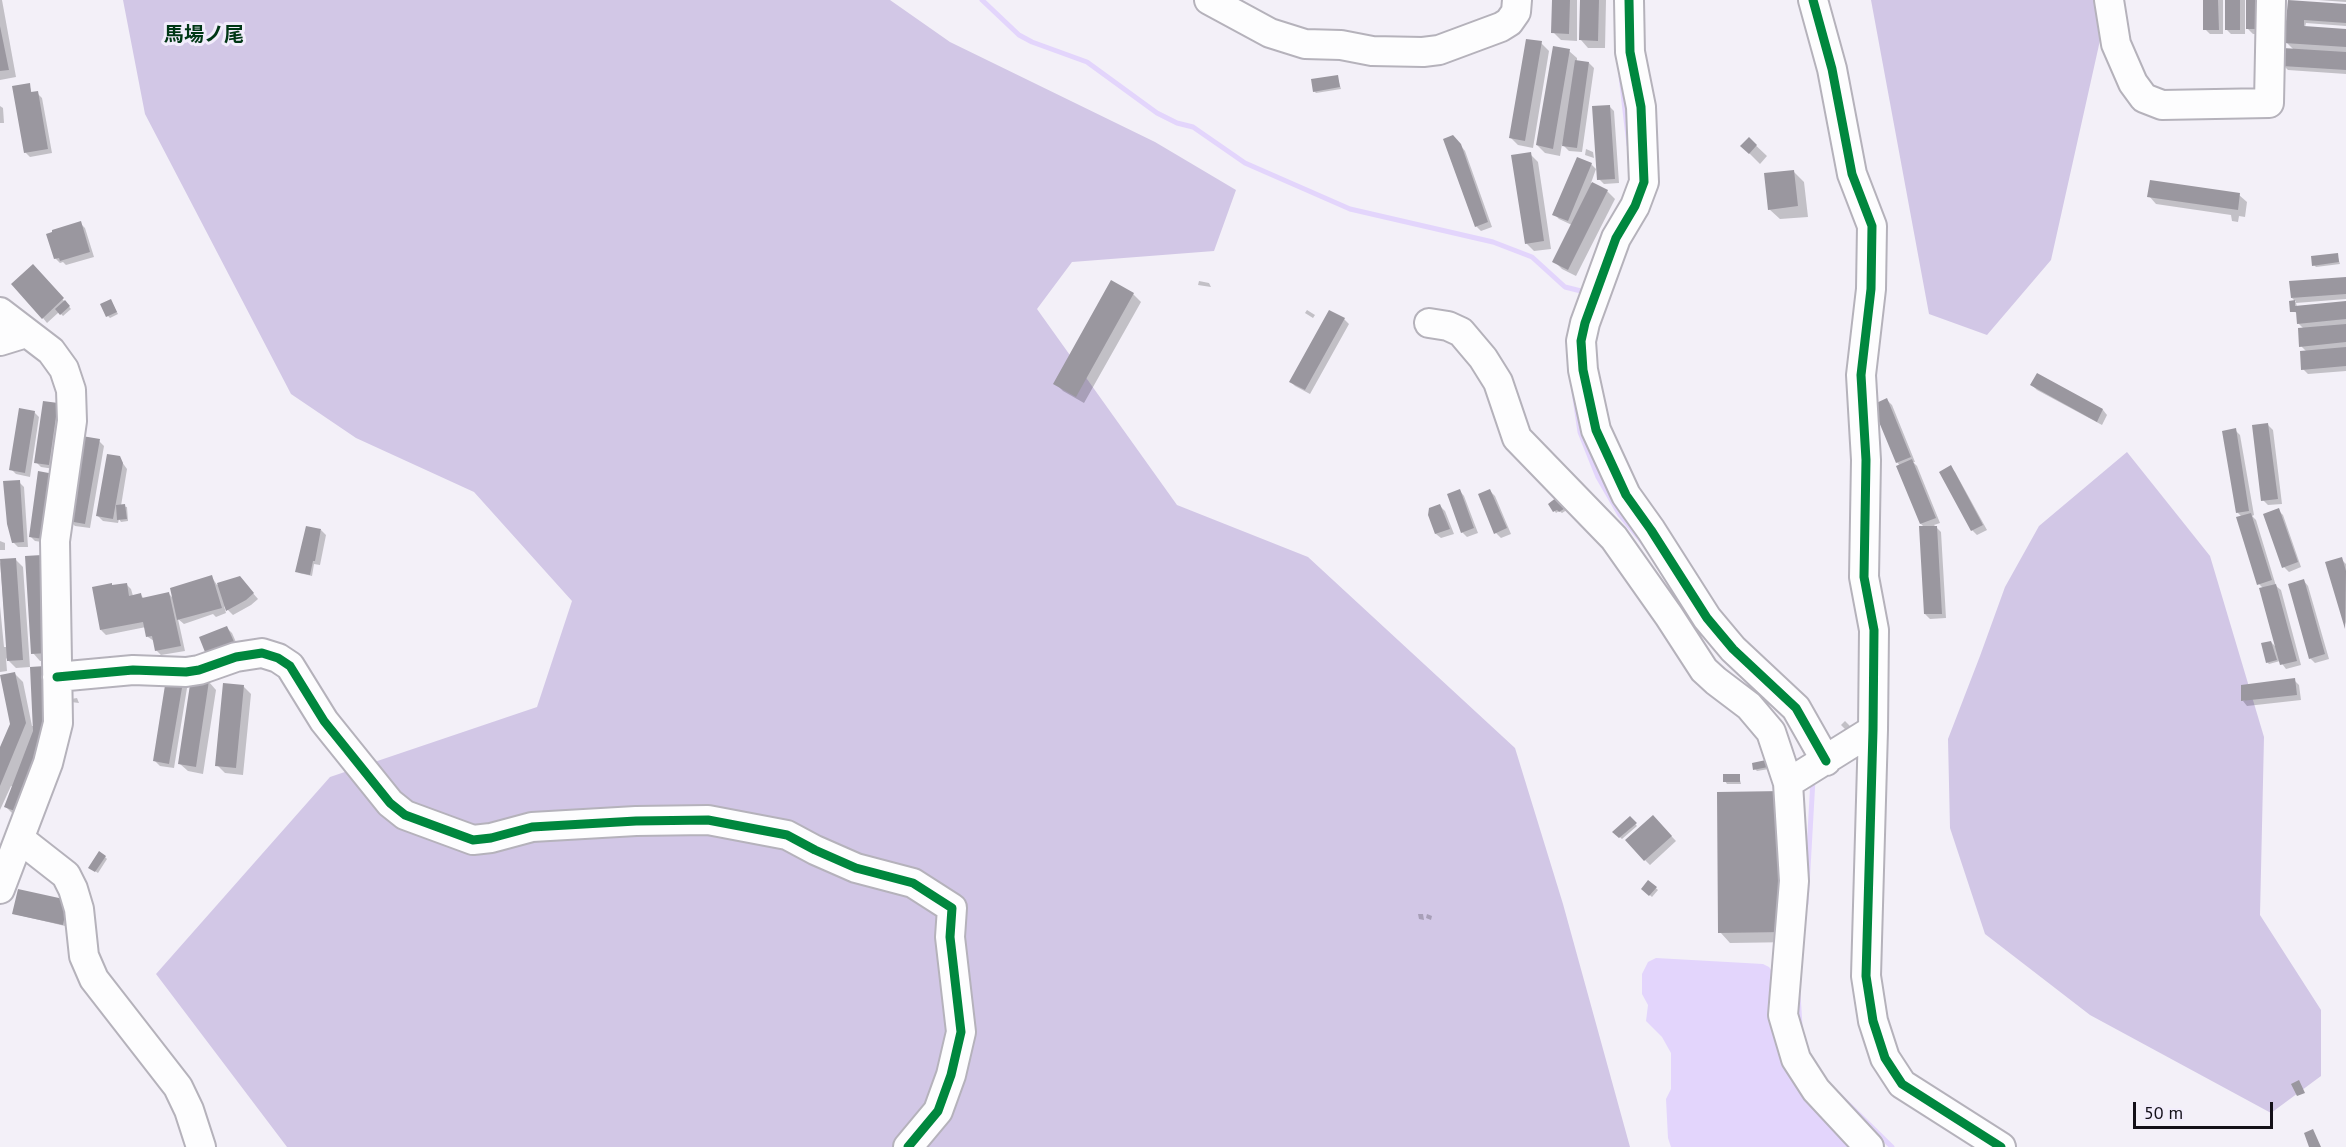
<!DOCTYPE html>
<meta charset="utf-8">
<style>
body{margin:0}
#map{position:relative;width:2346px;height:1147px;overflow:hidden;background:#f3f0f8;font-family:"PT Sans",sans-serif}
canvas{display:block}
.scale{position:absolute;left:2133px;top:1102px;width:140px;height:27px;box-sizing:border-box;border:3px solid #131018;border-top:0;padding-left:8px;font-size:18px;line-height:21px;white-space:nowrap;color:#131018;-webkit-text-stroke:4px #f2edfc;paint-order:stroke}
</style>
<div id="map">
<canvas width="2346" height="1147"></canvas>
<div class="scale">50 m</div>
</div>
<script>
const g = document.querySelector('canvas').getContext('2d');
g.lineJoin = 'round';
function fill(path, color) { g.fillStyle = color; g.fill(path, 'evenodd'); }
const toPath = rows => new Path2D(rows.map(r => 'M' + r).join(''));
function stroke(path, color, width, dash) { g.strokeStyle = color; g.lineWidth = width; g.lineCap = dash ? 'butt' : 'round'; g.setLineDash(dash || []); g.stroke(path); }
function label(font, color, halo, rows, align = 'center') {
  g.font = font + ' "PT Sans","Noto Sans JP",sans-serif'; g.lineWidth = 6; g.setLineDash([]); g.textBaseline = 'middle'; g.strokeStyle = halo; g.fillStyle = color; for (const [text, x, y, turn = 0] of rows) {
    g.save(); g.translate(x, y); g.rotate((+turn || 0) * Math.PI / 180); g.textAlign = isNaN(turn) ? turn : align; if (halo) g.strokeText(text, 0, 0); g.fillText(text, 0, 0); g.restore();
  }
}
const forest = toPath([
 [123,0,890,0,950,42,1155,142,1236,190,1214,251,1072,262,1037,309,1177,505,1308,557,1515,748,1563,904,1630,1147,287,1147,156,974,330,777,537,707,572,601,474,492,356,438,291,394,145,114],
 [1871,0,2109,0,2051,260,1987,335,1929,314],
 [2127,452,2210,556,2264,737,2260,915,2321,1010,2321,1076,2271,1113,2090,1015,1985,934,1950,828,1948,739,1980,656,2005,587,2039,526]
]);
const water = toPath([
 [1656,958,1763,964,1769,967,1774,974,1776,1034,1861,1147,1671,1147,1668,1138,1666,1099,1671,1089,1671,1053,1662,1037,1646,1021,1648,1005,1642,994,1642,974,1648,962]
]);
const shadow = toPath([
 [0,0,2,0,16,77,0,80],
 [1553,0,1577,0,1577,41,1561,40,1553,32],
 [1581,0,1606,0,1605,48,1588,48,1581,40],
 [2204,0,2223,0,2223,34,2210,34,2205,29],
 [2226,0,2245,0,2245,34,2231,34,2226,29],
 [2248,0,2266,34,2253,34,2248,29],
 [2318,0,2346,0,2346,2],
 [2290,2,2346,6,2346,26,2306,23,2305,27,2346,30,2346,74,2288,70,2283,65,2294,50,2286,42],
 [1541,43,1549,51,1533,148,1518,145,1511,138],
 [1569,51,1577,58,1577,61,1589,63,1594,68,1582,152,1569,151,1562,144,1560,156,1545,153,1537,145],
 [1337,76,1341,89,1316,93,1314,91],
 [29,84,32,94,37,93,42,98,52,153,30,157,25,152],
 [0,106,3,108,4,123,0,123],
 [1609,106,1614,111,1619,183,1604,184,1599,179],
 [1749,139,1767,156,1760,164,1742,146],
 [1458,142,1465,151,1492,227,1481,231,1476,226],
 [1586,149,1593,152,1594,158,1585,155],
 [1530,154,1538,162,1551,249,1534,251,1526,243],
 [1578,159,1591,164,1596,169,1591,183,1607,191,1615,199,1576,276,1562,269,1554,261,1572,225,1559,219,1554,214],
 [1793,171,1804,182,1808,217,1780,219,1769,209],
 [2239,195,2247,202,2245,217,2239,216,2238,222,2232,221,2231,215,2156,204,2149,196],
 [80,223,85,228,94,257,66,265,63,262,60,263,55,258],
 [2337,254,2340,264,2316,267,2314,265],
 [38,271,71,309,63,316,59,312,47,323,43,318],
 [2346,278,2346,299,2296,303,2297,307,2346,303,2346,371,2308,374,2303,369,2307,352,2301,346,2304,329,2298,323,2298,313,2291,311,2290,302,2296,302,2292,298],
 [1199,281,1209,283,1211,287,1198,285],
 [1112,282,1133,294,1141,302,1084,403,1063,391,1055,383],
 [111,301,118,314,110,318,108,316],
 [1307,310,1315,315,1313,318,1305,313],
 [1344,319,1349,324,1310,394,1295,386,1290,381],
 [2038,375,2103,410,2107,415,2102,425,2037,390,2032,385],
 [1887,400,1892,405,1915,462,1913,462,1917,466,1940,523,1934,525,1941,532,1946,618,1930,619,1925,614,1925,528,1921,524,1898,466,1900,466,1897,462],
 [58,404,63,409,54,469,41,467,36,462],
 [34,412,39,417,30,477,16,474,11,469],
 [2268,425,2273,430,2282,504,2268,505,2263,500],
 [2235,430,2240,435,2254,515,2252,516,2256,520,2276,586,2281,590,2301,665,2286,669,2280,661,2269,664,2267,662,2271,642,2277,648,2264,589,2259,584,2242,517,2237,512],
 [99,441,104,446,90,528,75,526,70,521],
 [119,458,127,469,121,506,127,507,128,521,121,522,119,519,118,523,103,521,98,516],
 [1950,467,1955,472,1987,530,1977,535,1972,530],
 [39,473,49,543,35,541,30,536],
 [19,482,24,487,28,547,18,547,13,542],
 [1460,491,1464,496,1478,533,1467,537,1462,532],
 [1490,491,1495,496,1511,534,1501,538,1496,533],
 [1550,504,1570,508,1562,513,1559,511,1556,513],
 [1440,506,1445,511,1454,534,1441,538,1436,534],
 [2278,510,2283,515,2301,567,2289,572,2284,567],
 [321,530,326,535,320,565,314,564,312,576,299,573,297,571],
 [0,541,5,543,5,550,0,550],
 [15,559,23,567,30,667,16,668,6,658,7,671,0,672,0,606,4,647,7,647,0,562,2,564],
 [2341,559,2346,564,2346,625,2327,563],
 [1622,561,1638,582,1630,587,1616,565],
 [49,565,55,661,40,661,33,653],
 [211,576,217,585,240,578,258,599,251,605,233,615,224,606,226,613,216,617,213,614,184,624,178,619,185,651,161,655,156,650,154,641,148,637,146,627,106,635,101,630,126,584,131,589,133,596,141,595,144,599,169,594,174,599],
 [2304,581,2308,586,2329,659,2315,663,2310,658],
 [227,628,232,633,239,649,213,661],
 [45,667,27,820,14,815,6,807,13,787,11,786,0,810,0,751,11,724,15,674,23,682,32,726,34,726],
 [2294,680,2299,685,2301,700,2247,706,2243,701],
 [209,682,216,690,203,774,188,771,180,764],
 [182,683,187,688,174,768,160,766,155,761],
 [243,686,251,694,243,775,225,773,217,765],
 [77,698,79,703,71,702,71,699],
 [1845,721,1850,726,1846,730,1841,725],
 [1766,762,1769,769,1757,771,1755,769],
 [1739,776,1741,784,1727,784,1725,781],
 [1782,793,1795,942,1730,943,1720,932],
 [1653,817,1676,841,1650,865,1645,860],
 [1630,818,1637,826,1622,839,1614,832],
 [105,857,107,859,98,873,92,869],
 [1649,882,1658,890,1652,897,1643,889],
 [70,904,65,926,14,914],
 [1418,914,1423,914,1424,920,1419,919],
 [1427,914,1432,916,1431,920,1426,918]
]);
const stream = toPath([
 [982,0,1019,35,1032,42,1087,62,1157,113,1177,123,1193,127,1245,163,1350,209,1493,242,1532,257,1565,287,1585,292],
 [1621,76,1629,145],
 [1574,392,1580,432,1598,477,1620,515,1644,544],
 [1806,904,1813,779],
 [1798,994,1800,1026],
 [1839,1095,1892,1147]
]);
const building = toPath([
 [1552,0,1570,0,1569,34,1551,33],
 [1580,0,1599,0,1598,41,1579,40],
 [2203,0,2218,0,2219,30,2203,30],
 [2225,0,2240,0,2240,30,2225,30],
 [2246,0,2262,0,2262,29,2246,29],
 [2288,0,2346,4,2346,23,2304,20,2304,26,2346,29,2346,47,2284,43],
 [0,26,9,70,0,71],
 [1526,39,1542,41,1525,141,1509,138],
 [1553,46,1570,49,1553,149,1536,145],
 [2283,48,2346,52,2346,70,2282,66],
 [1575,60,1589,62,1577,148,1562,146],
 [1338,75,1340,87,1313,92,1311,79],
 [30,83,31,92,38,91,48,149,24,153,12,86],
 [1610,105,1615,179,1597,180,1592,106],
 [1453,135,1461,144,1488,222,1475,227,1443,139],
 [1749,137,1757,145,1749,154,1740,146],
 [1531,152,1544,241,1525,244,1511,155],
 [1577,157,1592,163,1568,221,1552,215],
 [1794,170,1798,206,1768,210,1764,173],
 [2150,180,2240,193,2238,210,2147,197],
 [1592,182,1608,190,1568,270,1552,262],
 [81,221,90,252,60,261,59,258,54,259,46,234,52,232,52,230],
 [2338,253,2339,262,2312,266,2311,256],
 [33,264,64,298,42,319,11,284],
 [2346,277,2346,294,2291,298,2289,281],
 [1111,280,1134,293,1076,397,1053,384],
 [111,299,117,312,106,317,100,304],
 [65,300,70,306,60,315,55,309],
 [2295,300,2295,306,2346,301,2346,319,2297,324,2296,312,2290,312,2289,301],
 [1329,310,1345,318,1305,390,1289,382],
 [2346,324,2346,342,2299,347,2298,328],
 [2346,347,2346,366,2301,370,2300,351],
 [2037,373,2103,409,2097,422,2030,385],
 [1887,398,1911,457,1896,463,1872,405],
 [43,401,58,403,49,465,34,463],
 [19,408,35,411,25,473,9,470],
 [2268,423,2278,499,2261,501,2252,425],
 [2236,428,2249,511,2236,513,2222,431],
 [82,436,100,439,85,524,68,521],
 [107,454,120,456,123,463,113,519,96,516],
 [1912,459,1936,518,1920,524,1896,466],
 [1951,465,1983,525,1971,531,1939,472],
 [38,471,54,474,44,539,29,537],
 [20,480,24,542,12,543,7,524,3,481],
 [1460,489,1474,528,1461,533,1447,494],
 [1490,489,1507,528,1494,534,1478,494],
 [1561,494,1570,505,1559,512,1557,510,1553,512,1548,504],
 [125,504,127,519,117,520,116,505],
 [1440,504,1450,529,1435,534,1428,515,1429,508],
 [2279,508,2298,562,2282,568,2263,514],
 [2251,513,2272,580,2257,585,2236,517],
 [306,526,321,529,315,561,313,561,310,575,295,572],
 [1919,526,1937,526,1942,614,1924,614],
 [42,555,48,653,31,654,25,556],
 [2342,557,2346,571,2345,629,2325,562],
 [16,558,23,660,7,661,0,559],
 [212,575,222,608,177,620,170,588],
 [240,576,254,593,246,600,226,611,217,583],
 [2304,579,2325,654,2309,659,2288,584],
 [112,583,112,585,127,583,129,596,141,593,142,598,169,592,181,646,155,651,152,636,146,637,143,622,100,630,92,587],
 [2276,584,2297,661,2280,665,2259,588],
 [227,626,235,644,207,657,199,637],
 [2271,641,2277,660,2266,663,2261,643],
 [45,666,49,723,20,813,4,807,33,731,30,667],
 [15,672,26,723,0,786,0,747,10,724,0,675],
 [191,678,209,681,196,767,178,764],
 [2295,678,2297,695,2241,701,2241,685],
 [166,679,183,682,169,764,153,761],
 [223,683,244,685,236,768,215,766],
 [1766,760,1768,767,1753,770,1752,763],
 [1723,774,1740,774,1740,782,1723,782],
 [1783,791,1785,932,1718,933,1717,792],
 [1653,815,1672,836,1644,861,1625,840],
 [1630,816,1637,823,1619,838,1612,832],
 [99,851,106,856,95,872,88,868],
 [1648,880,1657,887,1649,896,1641,889],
 [18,889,68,900,63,925,12,914],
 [2299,1080,2305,1093,2297,1096,2291,1084],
 [2313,1129,2321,1147,2309,1147,2304,1133]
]);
const minor = toPath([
 [1209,0,1270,33,1305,44,1341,45,1372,51,1423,52,1439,50,1501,27,1509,22,1516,12,1517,0],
 [1629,0,1630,52,1641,107,1644,182,1635,206,1616,238,1585,323,1581,341,1583,370,1596,430,1626,495,1651,530,1707,618,1733,649,1796,708,1826,761],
 [1813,0,1832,69,1852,174,1872,226,1871,289,1861,375,1866,460,1864,577,1874,630,1873,730,1866,976,1873,1021,1885,1058,1902,1084,2001,1147],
 [2109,0,2116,44,2133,83,2144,98,2162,105,2269,103,2271,0],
 [0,312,51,351,64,369,71,390,72,421,55,541,58,723,48,763,0,889],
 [1429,323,1448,326,1461,332,1483,358,1498,382,1517,438,1614,538,1669,616,1704,670,1716,681,1749,706,1771,732,1788,783,1794,881,1783,1015,1796,1059,1816,1090,1869,1147],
 [0,341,26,333],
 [57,677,133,670,186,672,199,670,236,657,262,653,278,658,290,666,324,721,390,803,405,815,473,840,491,838,532,827,636,821,708,820,787,835,815,850,856,868,913,883,952,908,950,937,961,1032,951,1075,938,1111,908,1147],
 [1788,783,1873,730],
 [20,839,66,875,73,889,79,909,84,956,94,979,178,1087,189,1110,201,1147]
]);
const cycleway = toPath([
 [1629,0,1630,52,1641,107,1644,182,1635,206,1616,238,1585,323,1581,341,1583,370,1596,430,1626,495,1651,530,1707,618,1733,649,1796,708,1826,761],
 [1813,0,1832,69,1852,174,1872,226,1871,289,1861,375,1866,460,1864,577,1874,630,1873,730,1866,976,1873,1021,1885,1058,1902,1084,2001,1147],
 [57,677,133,670,186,672,199,670,236,657,262,653,278,658,290,666,324,721,390,803,405,815,473,840,491,838,532,827,636,821,708,820,787,835,815,850,856,868,913,883,952,908,950,937,961,1032,951,1075,938,1111,908,1147]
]);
const neighbourhoodNames = [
 ["馬場ノ尾",204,35]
];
fill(forest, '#d2c7e6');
fill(water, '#e3d5fc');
fill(shadow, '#0003');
stroke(stream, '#e3d5fc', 5);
fill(building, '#9a979f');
stroke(minor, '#b5b2bb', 32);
stroke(minor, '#fdfdfe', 28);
stroke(cycleway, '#00873e', 9);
label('bold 20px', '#003715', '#f2edfc', neighbourhoodNames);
</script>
